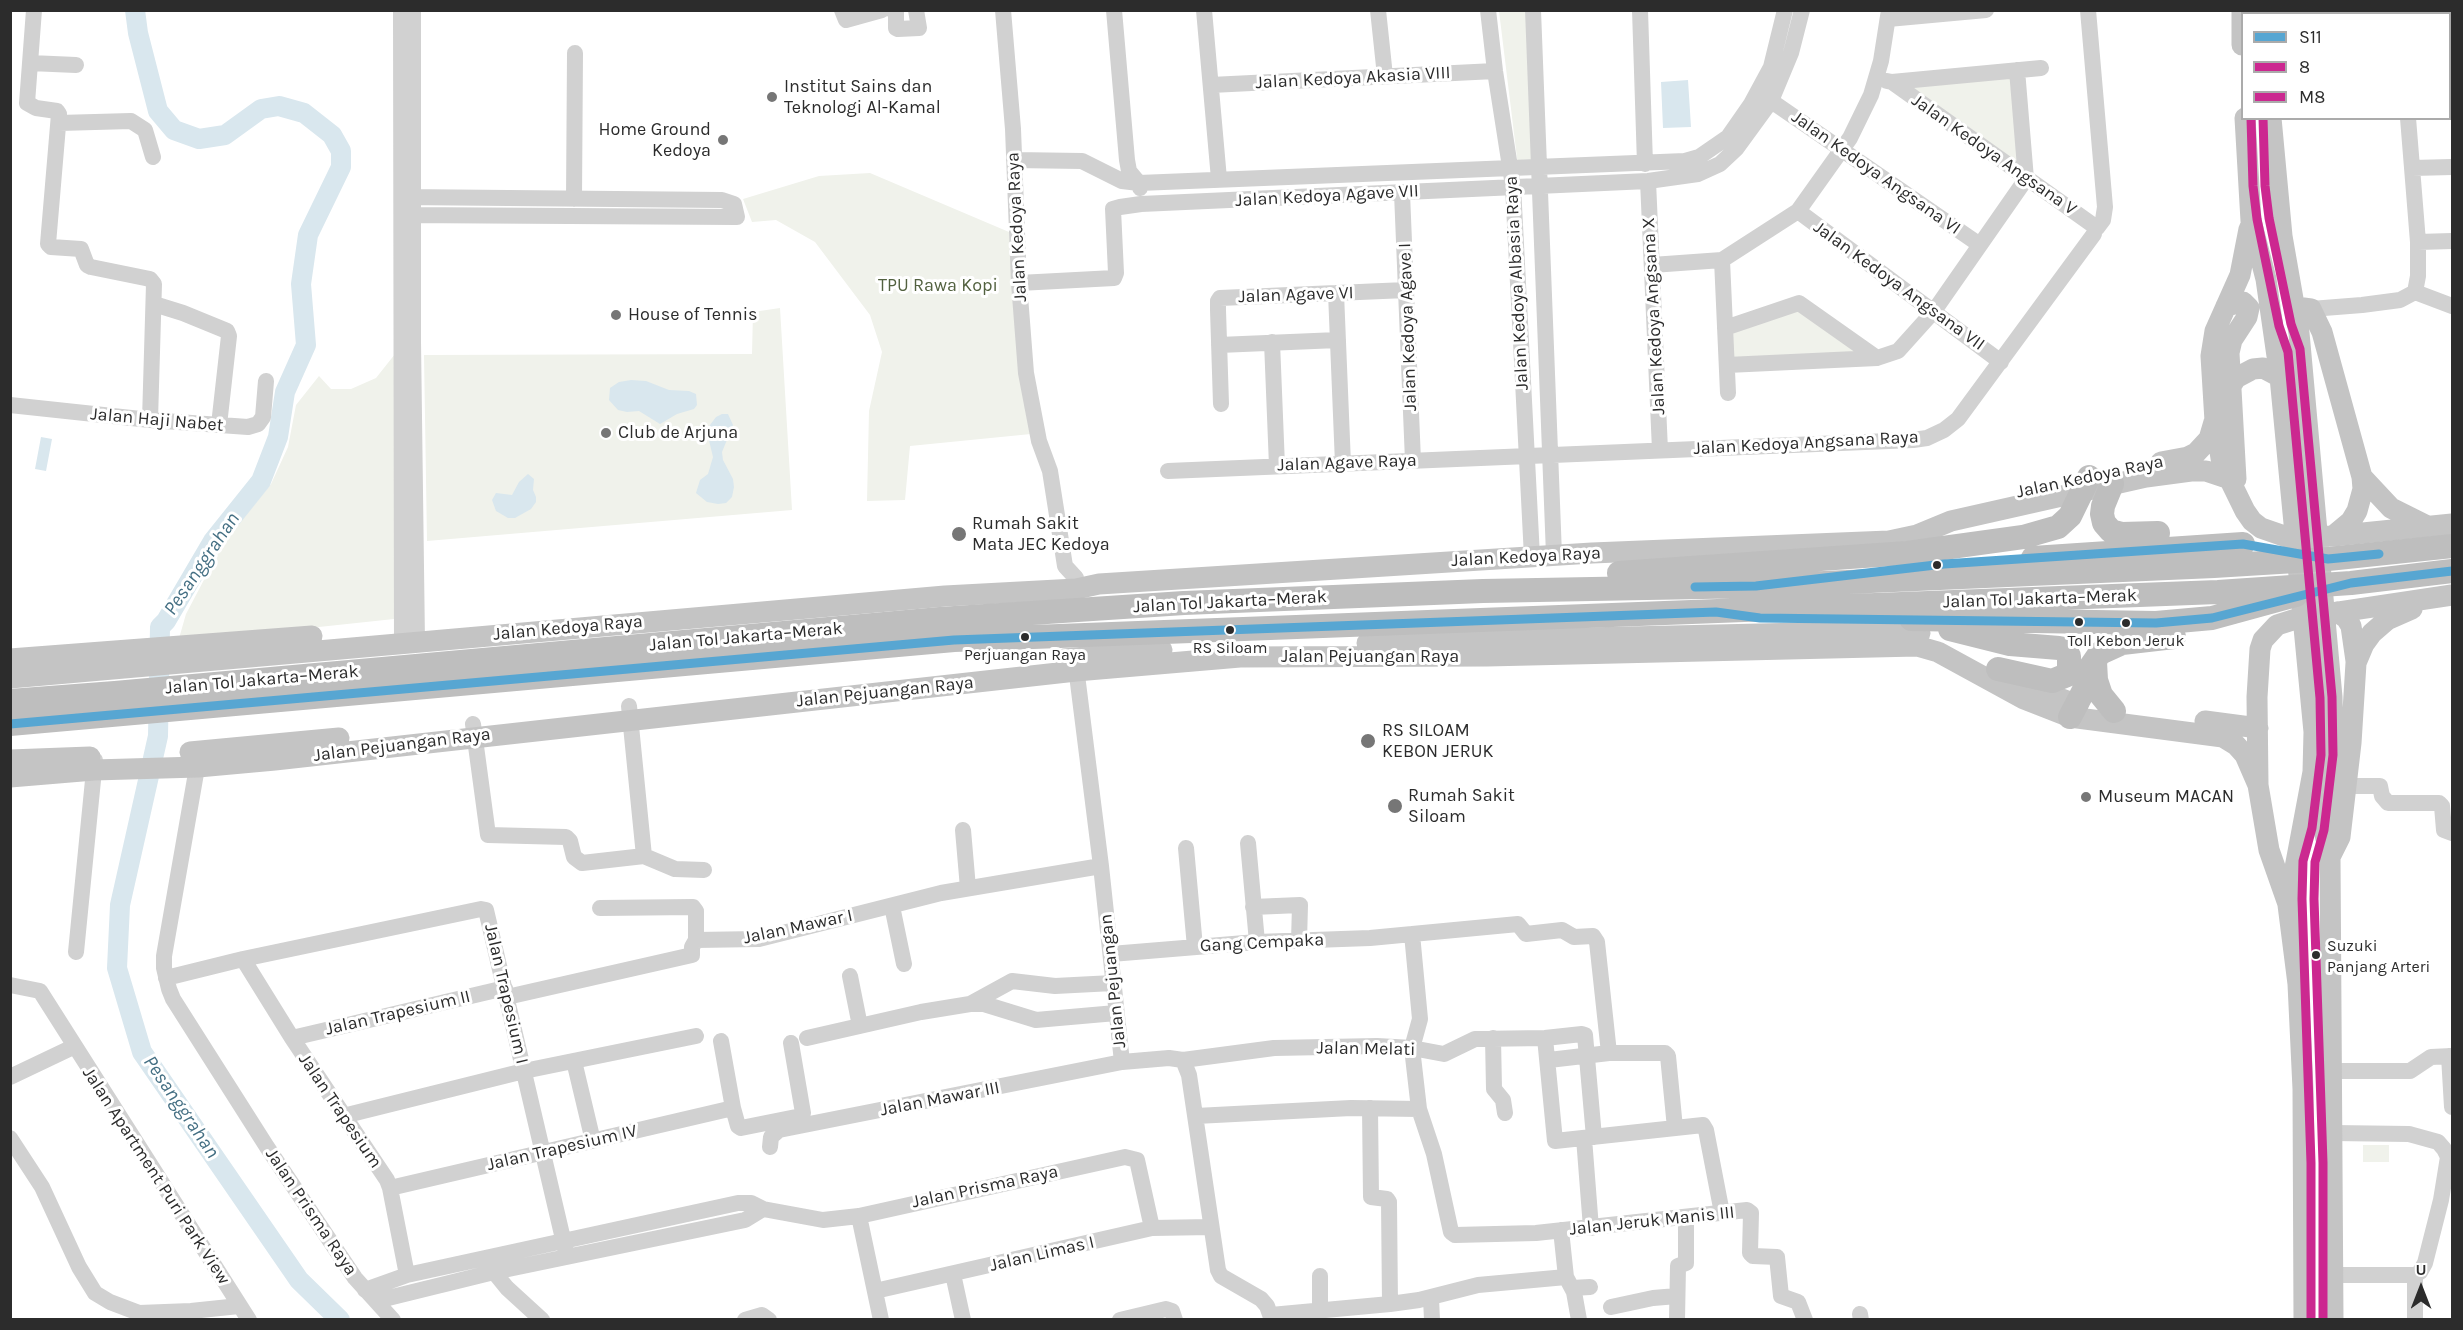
<!DOCTYPE html>
<meta charset="utf-8">
<style>
body{margin:0}
#map{position:relative;width:2463px;height:1330px;overflow:hidden;background:#fff;font-family:Karla,sans-serif}
canvas{display:block}
.frame{position:absolute;inset:0;border:12px solid #2c2c2c;pointer-events:none}
.legend{position:absolute;left:2241px;top:12px;width:210px;height:108px;box-sizing:border-box;background:#fff;border:2px solid #ababab;margin:0;padding:8px 10px;list-style:none;font-size:18px;color:#2c2c2c}
.legend li{display:flex;align-items:center;gap:12px;height:30px}
.legend b{width:30px;border:2px solid #ababab}
.north{position:absolute;left:2391px;top:1258px;width:60px;height:60px;-webkit-text-stroke:4px #fff;paint-order:stroke;rotate:0deg;font-size:16px;font-weight:700;line-height:24px;text-align:center;color:#2c2c2c}
.north::after{content:'';display:block;margin:auto;width:21px;height:27px;background:#2c2c2c;clip-path:polygon(50% 0,100% 100%,50% 72%,0 100%)}
</style>
<div id="map">
<canvas width="2463" height="1330"></canvas>
<div class="frame"></div>
<ul class="legend">
<li><b style="height:8px;background:#57a6d2"></b>S11</li>
<li><b style="height:8px;background:#cc2790"></b>8</li>
<li><b style="height:8px;background:#cb2990"></b>M8</li>
</ul>
<div class="north">U</div>
</div>
<script>
const g = document.querySelector('canvas').getContext('2d');
g.lineJoin = 'round';
function fill(path, color) { g.fillStyle = color; g.fill(path, 'evenodd'); }
const toPath = rows => new Path2D(rows.map(r => 'M' + r).join(''));
function stroke(path, color, width, dash) { g.strokeStyle = color; g.lineWidth = width; g.lineCap = dash ? 'butt' : 'round'; g.setLineDash(dash || []); g.stroke(path); }
function label(font, color, halo, rows, align = 'center') {
  g.font = font + ' Karla,sans-serif'; g.lineWidth = 6; g.setLineDash([]); g.textBaseline = 'middle'; g.strokeStyle = halo; g.fillStyle = color; for (const [text, x, y, turn = 0] of rows) {
    g.save(); g.translate(x, y); g.rotate((+turn || 0) * Math.PI / 180); g.textAlign = isNaN(turn) ? turn : align; if (halo) g.strokeText(text, 0, 0); g.fillText(text, 0, 0); g.restore();
  }
}
const green = toPath([
 [1499,11,1534,11,1542,165,1518,166],
 [2019,71,2022,166,1898,84],
 [870,173,1009,232,1031,434,910,446,905,500,867,501,869,411,882,352,870,315,815,242,776,220,752,222,743,199,819,176],
 [1789,304,1868,358,1729,361,1729,330],
 [780,308,792,510,427,541,424,355,752,354,753,312],
 [395,354,394,619,178,642,186,614,225,540,271,484,288,447,296,405,319,376,331,389,351,389,376,378],
 [2363,1145,2389,1145,2389,1162,2363,1162]
]);
const water = toPath([
 [1688,80,1691,127,1663,128,1661,82],
 [631,380,646,381,669,390,689,391,696,394,697,405,694,409,677,414,660,424,639,411,627,412,618,410,609,400,610,388,619,382],
 [722,414,728,414,733,425,722,452,723,460,733,479,734,487,732,497,726,503,718,504,707,502,696,493,700,480,708,474,713,457,707,432,710,425,716,417],
 [41,437,52,439,46,471,35,469],
 [528,474,534,479,533,490,536,497,536,502,531,509,515,518,508,518,496,511,492,500,496,493,512,495,519,482]
]);
const river = toPath([
 [135,10,138,33,158,111,174,130,199,139,225,135,261,109,279,106,304,113,332,135,341,151,341,167,308,235,301,284,306,345,285,392,278,437,261,481,213,541,166,621,160,627,158,736,120,905,117,968,142,1052,299,1280,340,1320]
]);
const minor = toPath([
 [34,10,27,103,36,108,57,111,59,114,48,244,51,247,81,249,87,265,91,267,150,279,154,284,150,420],
 [401,10,402,642],
 [413,10,413,341,417,641],
 [842,10,846,20,882,10],
 [892,10,896,11,896,28,898,29,919,28,916,10],
 [1003,10,1013,129,1019,283,1026,373,1039,441,1050,471,1065,566,1076,578],
 [1114,10,1127,160,1129,171,1139,183,1140,188],
 [1204,10,1219,179],
 [1378,10,1385,76],
 [1488,10,1495,71,1513,186,1532,557],
 [1533,10,1554,555],
 [1640,10,1645,164],
 [2408,14,2408,10],
 [1888,19,1986,10],
 [2450,55,2452,55],
 [30,63,76,65],
 [1887,81,1892,82,2041,68],
 [1892,82,2097,228,2103,220,2105,207,2088,10],
 [1211,85,1495,71],
 [1762,99,1777,105,1980,245],
 [59,123,131,121,145,130,153,157],
 [1014,160,1082,161,1122,181,1139,183,1685,161,1699,157,1728,137,1751,104,1771,67,1785,10],
 [2412,168,2452,167],
 [1648,181,1660,450],
 [1402,193,1413,461],
 [574,199,575,53],
 [1798,211,2001,362],
 [402,215,737,217,734,204,722,200,402,197],
 [2418,242,2452,241],
 [1722,260,1728,393],
 [1652,265,1722,260,1798,211,1850,138,1871,95,1881,61,1889,10],
 [1019,283,1114,278,1116,273,1113,209,1120,207,1141,204,1648,181,1698,174,1720,164,1736,149,1771,101,1791,53,1802,10],
 [2415,292,2452,306],
 [1336,293,1343,464],
 [154,304,183,313,227,331,229,336,219,425],
 [2311,309,2362,305,2400,300,2415,292,2418,276,2418,242,2408,118],
 [1725,328,1799,303,1877,358],
 [1272,342,1277,466],
 [1219,345,1338,340],
 [1727,365,1877,358,1898,351,1934,311,2026,179,2017,70],
 [1221,404,1218,310,1218,301,1220,298,1406,290],
 [10,405,150,420,248,427,258,424,263,417,266,381],
 [1168,471,1913,440,1927,438,1944,430,1958,419,2094,234],
 [1075,659,1101,866,1122,1062,1169,1058,1183,1060,1189,1075,1218,1270,1221,1276,1261,1299,1267,1306,1272,1320],
 [473,724,488,835,566,837,570,841,574,857,582,863,644,856,629,706],
 [199,756,164,956,164,968,169,989,173,999,267,1147,355,1278,393,1320],
 [2345,786,2380,786,2382,796,2388,803,2439,803,2442,806,2444,830,2452,833],
 [963,830,968,888],
 [1248,843,1257,942],
 [1186,848,1195,947],
 [644,856,675,869,704,870],
 [892,906,904,964],
 [1253,907,1300,905,1299,941],
 [600,908,693,907,696,911,696,940],
 [1412,934,1420,1019,1412,1048,1419,1109,1434,1154,1451,1232,1455,1235,1536,1233,1747,1210,1751,1213,1750,1253,1753,1256,1777,1257,1781,1296,1798,1302,1805,1320],
 [696,940,759,939,941,893,1101,866],
 [76,952,95,760],
 [1111,954,1257,942,1370,938,1518,924,1526,934,1562,930,1574,937,1593,936,1597,942,1609,1053],
 [243,959,292,1038,387,1180,390,1188,407,1275],
 [850,976,860,1026],
 [166,978,243,959,481,909,486,910,567,1256],
 [10,985,40,991,249,1320],
 [507,997,692,955,692,947,696,940],
 [970,1004,1012,981,1055,986,1113,983],
 [292,1038,505,988],
 [807,1038,921,1012,970,1004,984,1004,1036,1020,1116,1013],
 [1493,1038,1494,1089,1503,1100,1505,1113],
 [1545,1038,1555,1141,1703,1125,1706,1130,1722,1213],
 [721,1041,733,1108,738,1126,741,1128,801,1116,803,1113,791,1043],
 [2449,1056,2452,1107],
 [1183,1060,1274,1048,1377,1046,1412,1048,1444,1054,1475,1039,1545,1038,1582,1034,1585,1035,1594,1137],
 [1549,1060,1609,1053,1665,1053,1668,1056,1675,1128],
 [574,1061,593,1141],
 [2332,1071,2410,1071,2431,1057,2452,1056],
 [10,1077,73,1047],
 [1370,1108,1371,1197,1387,1199,1389,1202,1390,1304],
 [343,1116,524,1071,696,1036],
 [1196,1116,1351,1108,1419,1109],
 [2333,1133,2409,1134,2438,1142,2444,1149,2448,1157,2441,1200,2425,1263,2420,1272,2415,1275],
 [10,1138,42,1187,79,1267,95,1293,110,1302,139,1313,191,1311,239,1306],
 [1584,1138,1591,1228],
 [770,1147,771,1137,779,1130,1122,1062],
 [390,1188,733,1108],
 [859,1216,881,1320],
 [1561,1230,1566,1277,1574,1292,1579,1320],
 [494,1272,507,1288,542,1320],
 [953,1274,963,1320],
 [2333,1275,2415,1275],
 [2415,1275,2415,1320],
 [1320,1276,1320,1311],
 [1572,1288,1590,1287],
 [365,1290,407,1275,738,1203,751,1203,763,1209,823,1220,859,1216,1125,1157,1137,1160,1152,1228],
 [875,1291,1152,1228,1211,1227],
 [1431,1298,1432,1320],
 [376,1301,494,1272,745,1220,763,1209],
 [1611,1307,1653,1298,1677,1296],
 [1860,1314,1861,1320],
 [1271,1315,1390,1304,1419,1300,1478,1285,1566,1277],
 [745,1320,762,1315,769,1320],
 [1120,1320,1166,1309,1172,1311,1175,1320],
 [1677,1320,1678,1266,1686,1263,1686,1218]
]);
const major = toPath([
 [2242,10,2242,45],
 [2269,10,2269,14],
 [2245,118,2251,221,2266,279,2280,377,2314,732,2313,772,2288,905,2298,984,2303,1089,2304,1320],
 [2271,118,2282,236,2299,333,2332,697,2333,755,2324,830,2330,857,2333,1320],
 [2249,229,2240,275,2215,331,2211,356,2215,421,2222,464,2245,511,2252,521,2261,528,2287,537,2333,536,2452,524],
 [2226,306,2243,302,2249,308,2247,317,2232,340,2229,353,2236,479],
 [2296,307,2311,309,2322,332,2362,477,2363,489,2357,511,2351,521,2333,536],
 [2231,386,2236,378,2253,369,2263,368,2280,377],
 [2161,462,2188,457,2196,453,2209,439,2214,422],
 [2362,477,2391,508,2427,526],
 [2337,612,2346,618,2351,626,2356,661],
 [1367,643,1891,631,1920,633],
 [10,659,312,636],
 [1064,659,1162,650],
 [10,678,945,596,1076,589,1099,584,1592,553,1889,541,1917,535,1951,521,2146,477,2191,471,2206,471,2227,478],
 [2019,679,2046,693,2078,705],
 [2205,721,2258,728],
 [190,752,339,738],
 [10,760,90,757],
 [10,777,94,770,198,767,275,760,1076,671,1240,657,1487,656,1917,646,1938,652,2024,699,2070,717,2223,737,2236,745,2245,755,2258,785],
 [2330,857,2340,837,2351,743,2356,663,2364,644,2372,633,2387,620,2412,609],
 [2288,904,2269,850,2258,785,2257,697,2260,649,2263,640,2277,625,2299,618,2452,595]
]);
const highway = toPath([
 [2112,484,2103,506,2102,514,2104,523,2111,531,2122,534,2158,533],
 [2033,558,2243,544],
 [1619,573,1907,553,2023,537,2058,527,2070,516,2089,477],
 [1911,619,2156,623,2212,618,2296,595],
 [1950,629,2010,644,2059,648,2064,649,2069,656,2069,670,2067,675,2052,681,1998,669],
 [2095,662,2096,680,2101,695,2114,711],
 [10,701,115,693,940,619,1184,603,1483,591,1756,586,2214,566,2328,559,2452,546],
 [2070,717,2086,686,2091,666,2100,653,2122,643,2174,637],
 [10,724,954,640,2218,592,2351,583,2452,571]
]);
const bus1 = toPath([
 [1695,587,1756,586,1944,564,2243,544,2328,559,2379,554],
 [10,724,954,640,1716,612,1760,618,2156,623,2212,618,2351,583,2452,571]
]);
const bus2 = toPath([
 [2263,118,2265,186,2269,218,2291,324,2300,349,2332,697,2333,755,2324,830,2315,862,2314,899,2323,1163,2323,1320]
]);
const bus3 = toPath([
 [2251,118,2253,186,2257,219,2279,326,2288,352,2320,698,2321,755,2312,828,2303,861,2302,899,2311,1163,2311,1320]
]);
const markers = [
 [772,97,6,"#767676"],
 [723,140,6,"#767676"],
 [616,315,6,"#767676"],
 [606,433,6,"#767676"],
 [959,534,8,"#767676"],
 [1937,565,5,"#2c2c2c"],
 [2079,622,5,"#2c2c2c"],
 [2126,623,5,"#2c2c2c"],
 [1230,630,5,"#2c2c2c"],
 [1025,637,5,"#2c2c2c"],
 [1368,741,8,"#767676"],
 [2086,797,6,"#767676"],
 [1395,806,8,"#767676"],
 [2316,955,5,"#2c2c2c"]
];
const busNames = [
 ["Toll Kebon Jeruk",2126,641],
 ["RS Siloam",1230,648],
 ["Perjuangan Raya",1025,655],
 ["Suzuki",2327,946,"left"],
 ["Panjang Arteri",2327,967,"left"]
];
const streetNames = [
 ["Jalan Kedoya Akasia VIII",1353,78,-3],
 ["Jalan Kedoya Angsana V",1994,155,35],
 ["Jalan Kedoya Angsana VI",1876,173,35],
 ["Jalan Kedoya Agave VII",1327,196,-3],
 ["Jalan Kedoya Raya",1017,227,-93],
 ["Jalan Kedoya Albasia Raya",1517,283,-93],
 ["Jalan Kedoya Angsana VII",1899,286,36],
 ["Jalan Agave VI",1296,295,-2],
 ["Jalan Kedoya Angsana X",1654,316,-93],
 ["Jalan Kedoya Agave I",1408,327,-92],
 ["Jalan Haji Nabet",157,420,5],
 ["Jalan Kedoya Angsana Raya",1806,443,-3],
 ["Jalan Agave Raya",1347,463,-2],
 ["Jalan Kedoya Raya",2090,477,-12],
 ["Jalan Kedoya Raya",1526,557,-3],
 ["Jalan Tol Jakarta–Merak",2040,599,-2],
 ["Jalan Tol Jakarta–Merak",1230,602,-3],
 ["Jalan Kedoya Raya",568,628,-5],
 ["Jalan Tol Jakarta–Merak",746,637,-5],
 ["Jalan Pejuangan Raya",1370,657],
 ["Jalan Tol Jakarta–Merak",262,680,-5],
 ["Jalan Pejuangan Raya",885,692,-6],
 ["Jalan Pejuangan Raya",402,745,-7],
 ["Jalan Mawar I",798,927,-12],
 ["Gang Cempaka",1262,943,-3],
 ["Jalan Pejuangan",1113,981,-96],
 ["Jalan Trapesium I",506,994,77],
 ["Jalan Trapesium II",398,1013,-13],
 ["Jalan Melati",1366,1049,1],
 ["Jalan Mawar III",940,1099,-11],
 ["Jalan Trapesium",340,1111,56],
 ["Jalan Trapesium IV",562,1148,-13],
 ["Jalan Apartment Puri Park View",156,1176,57],
 ["Jalan Prisma Raya",985,1187,-12],
 ["Jalan Prisma Raya",311,1212,56],
 ["Jalan Jeruk Manis III",1652,1221,-6],
 ["Jalan Limas I",1042,1254,-13]
];
const poiNames = [
 ["Institut Sains dan",784,87],
 ["Teknologi Al-Kamal",784,108],
 ["Home Ground",711,130,"right"],
 ["Kedoya",711,151,"right"],
 ["House of Tennis",628,315],
 ["Club de Arjuna",618,433],
 ["Rumah Sakit",972,524],
 ["Mata JEC Kedoya",972,545],
 ["RS SILOAM",1382,731],
 ["KEBON JERUK",1382,752],
 ["Rumah Sakit",1408,796],
 ["Siloam",1408,817],
 ["Museum MACAN",2098,797]
];
const parkNames = [
 ["TPU Rawa Kopi",938,286]
];
const waterNames = [
 ["Pesanggrahan",202,564,-56],
 ["Pesanggrahan",181,1107,56]
];
fill(green, '#f0f2eb');
fill(water, '#d9e7ee');
stroke(river, '#d9e7ee', 20);
stroke(minor, '#d1d1d1', 16);
stroke(major, '#c4c4c4', 21);
stroke(highway, '#bebebe', 24);
stroke(bus1, '#57a6d2', 9);
stroke(bus2, '#cc2790', 9);
stroke(bus3, '#cb2990', 9);
for (const [x, y, r, color] of markers) { const dot = new Path2D(); dot.arc(x, y, r, 0, 2 * Math.PI); g.fillStyle = color; g.fill(dot); stroke(dot, '#fff', 2); }
label('16px', '#2c2c2c', '#fff', busNames);
label('18px', '#2c2c2c', '#fff', streetNames);
label('18px', '#2c2c2c', '#fff', poiNames, 'left');
label('18px', '#52613f', '#fff', parkNames);
label('italic 20px', '#446f83', '#fff', waterNames);
</script>
